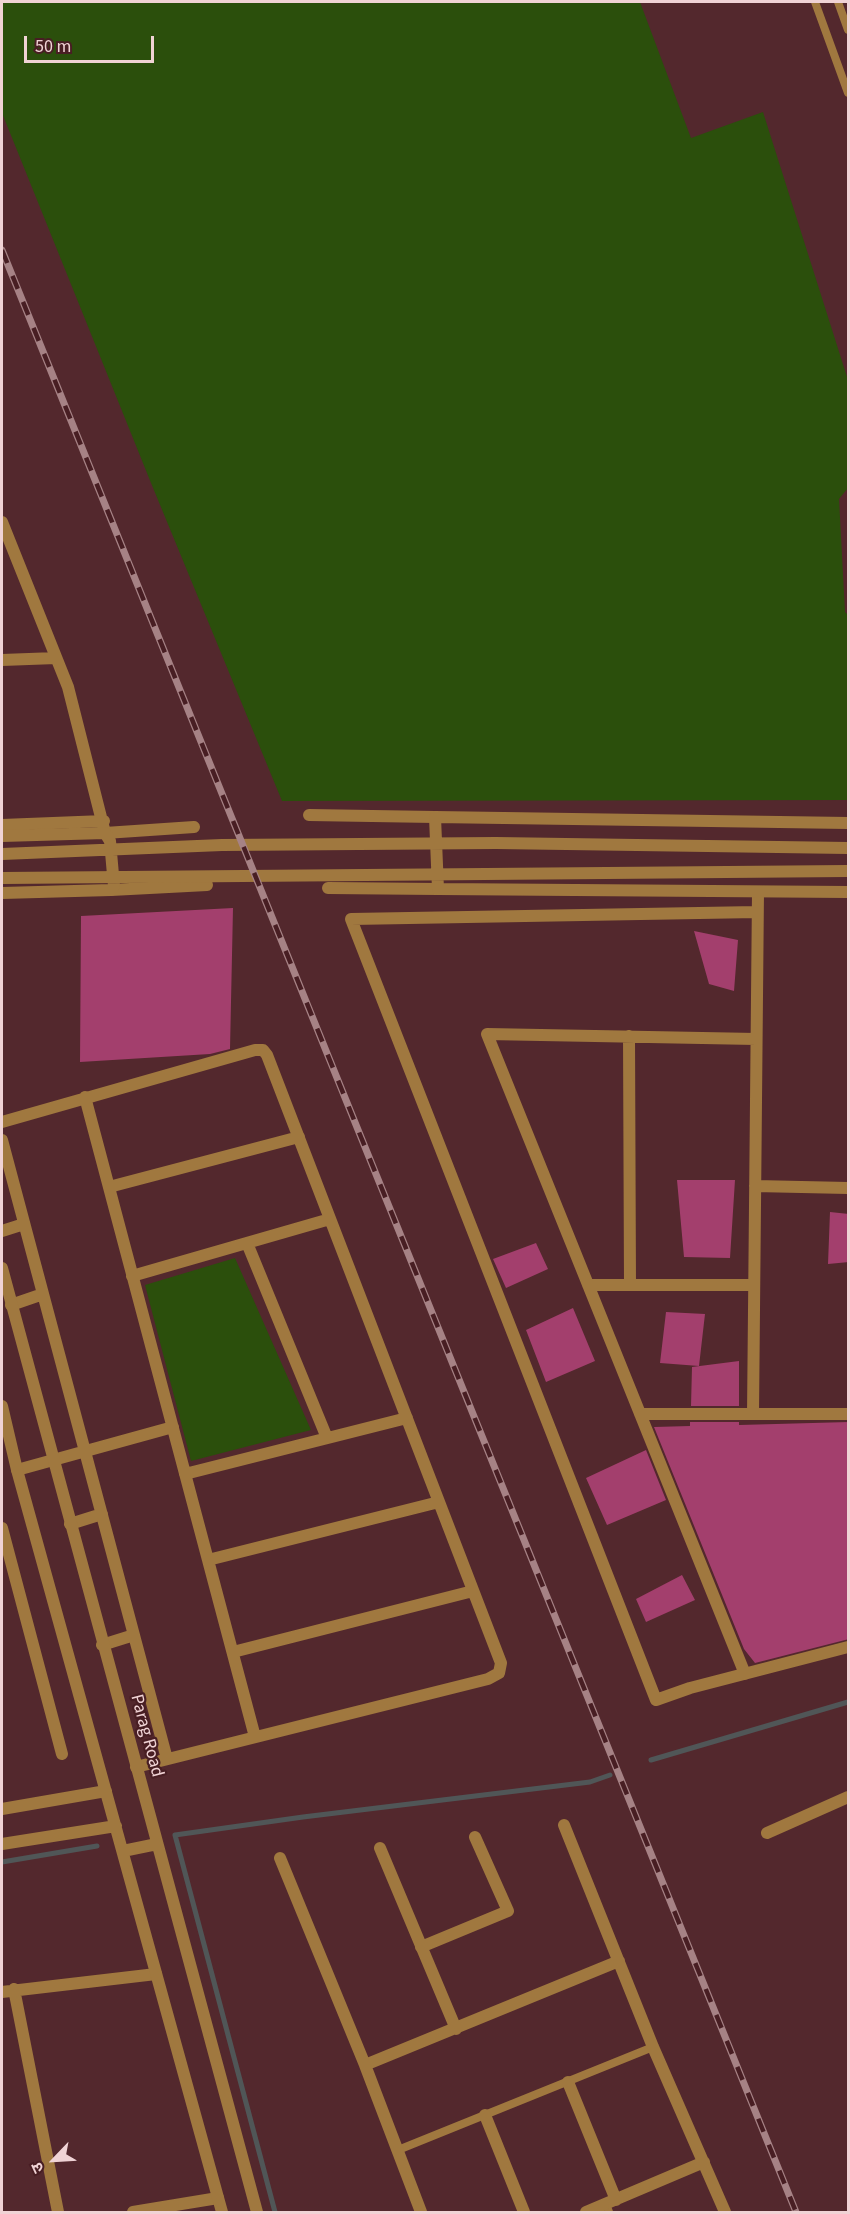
<!DOCTYPE html>
<meta charset="utf-8">
<style>
body{margin:0}
#map{position:relative;width:850px;height:2214px;overflow:hidden;background:#53282d;font-family:"Source Sans 3","Noto Sans Devanagari",sans-serif}
canvas{display:block}
.frame{position:absolute;inset:0;border:3px solid #f0d3d5;pointer-events:none}
.north{position:absolute;left:24px;top:2130px;width:60px;height:60px;-webkit-text-stroke:4px #481e23;paint-order:stroke;rotate:245deg;font-size:16px;font-weight:700;line-height:24px;text-align:center;color:#f0d3d5}
.north::after{content:'';display:block;margin:auto;width:21px;height:27px;background:#f0d3d5;clip-path:polygon(50% 0,100% 100%,50% 72%,0 100%)}
.scale{position:absolute;left:24px;top:36px;width:130px;height:27px;box-sizing:border-box;border:3px solid #f0d3d5;border-top:0;padding-left:8px;font-size:18px;line-height:21px;white-space:nowrap;color:#f0d3d5;-webkit-text-stroke:4px #481e23;paint-order:stroke}
</style>
<div id="map">
<canvas width="850" height="2214"></canvas>
<div class="frame"></div>
<div class="north">उ</div>
<div class="scale">50 m</div>
</div>
<script>
const g = document.querySelector('canvas').getContext('2d');
g.lineJoin = 'round';
function fill(path, color) { g.fillStyle = color; g.fill(path, 'evenodd'); }
const toPath = rows => new Path2D(rows.map(r => 'M' + r).join(''));
function stroke(path, color, width, dash) { g.strokeStyle = color; g.lineWidth = width; g.lineCap = dash ? 'butt' : 'round'; g.setLineDash(dash || []); g.stroke(path); }
function label(font, color, halo, rows, align = 'center') {
  g.font = font + ' "Source Sans 3",sans-serif'; g.lineWidth = 4.5; g.setLineDash([]); g.textBaseline = 'middle'; g.strokeStyle = halo; g.fillStyle = color; for (const [text, x, y, turn = 0] of rows) {
    g.save(); g.translate(x, y); g.rotate((+turn || 0) * Math.PI / 180); g.textAlign = isNaN(turn) ? turn : align; if (halo) g.strokeText(text, 0, 0); g.fillText(text, 0, 0); g.restore();
  }
}
const green = toPath([
 [2,2,640,2,691,138,763,112,848,380,848,488,839,499,845,612,848,615,848,800,282,801,151,483,2,113],
 [235,1258,311,1430,191,1461,145,1285]
]);
const stream = toPath([
 [651,1760,848,1702],
 [2,1862,97,1846],
 [275,2212,175,1835,303,1817,590,1782,610,1775]
]);
const building = toPath([
 [233,908,230,1049,210,1054,80,1062,81,916],
 [694,931,738,940,734,991,709,984],
 [677,1180,735,1180,730,1258,684,1257],
 [830,1212,849,1214,849,1262,828,1264],
 [536,1243,548,1269,506,1288,493,1259],
 [573,1308,595,1361,546,1382,526,1330],
 [666,1312,705,1314,699,1366,660,1363],
 [739,1361,739,1406,691,1406,692,1367],
 [690,1422,739,1422,739,1425,849,1422,849,1639,755,1663,744,1649,654,1427,690,1426],
 [646,1450,666,1500,607,1525,586,1478],
 [682,1575,695,1600,646,1622,636,1599]
]);
const service = toPath([
 [815,2,848,93],
 [838,2,848,30],
 [398,2150,653,2047],
 [606,2204,609,2212]
]);
const minor = toPath([
 [2,522,68,687,105,833,194,827],
 [2,660,56,658],
 [309,815,435,817],
 [2,825,104,821],
 [328,888,438,889],
 [111,890,207,885],
 [757,912,351,919,656,1700,690,1688,848,1647],
 [629,1036,630,1285],
 [85,1097,255,1737],
 [2,1122,255,1050,263,1050,267,1055,501,1663,499,1673,488,1679,136,1767],
 [2,1140,167,1759],
 [755,1186,848,1188],
 [109,1187,299,1137],
 [2,1231,24,1224],
 [247,1243,327,1438],
 [132,1276,330,1219],
 [588,1285,754,1285],
 [11,1305,43,1294],
 [640,1414,848,1414],
 [753,1414,758,892],
 [17,1470,173,1427],
 [185,1474,407,1418],
 [70,1524,102,1514],
 [2,1528,62,1754],
 [208,1560,439,1502],
 [102,1645,134,1635],
 [233,1652,473,1591],
 [745,1674,487,1034,756,1039],
 [564,1825,653,2047,725,2212],
 [767,1833,848,1797],
 [380,1848,456,2029],
 [280,1858,365,2065,421,2212],
 [421,1947,508,1911,475,1837],
 [14,1989,58,2212],
 [2,1992,156,1974],
 [365,2065,619,1961],
 [568,2082,616,2200],
 [485,2115,524,2212],
 [133,2212,218,2198],
 [586,2212,704,2162]
]);
const tertiary = toPath([
 [848,823,435,817,438,889,848,892],
 [2,836,105,833,110,841,114,886,111,890,2,893],
 [2,854,222,845,496,843,848,848],
 [2,878,848,871],
 [2,1268,257,2212],
 [2,1406,17,1470,222,2212],
 [2,1809,106,1791],
 [2,1844,116,1826],
 [123,1851,157,1844]
]);
const rail = toPath([
 [2,250,796,2212]
]);
const streetNames = [
 ["Parag Road",146,1736,75]
];
fill(green, '#2b4f0c');
stroke(stream, '#505657', 5);
fill(building, '#a33f6d');
stroke(service, '#a0783f', 8);
stroke(minor, '#a0783f', 12);
stroke(tertiary, '#a0783f', 12);
stroke(rail, '#a68285', 7);
stroke(rail, '#481e23', 4.5, [14]);
label('18px', '#f0d3d5', '#481e23', streetNames);
</script>
